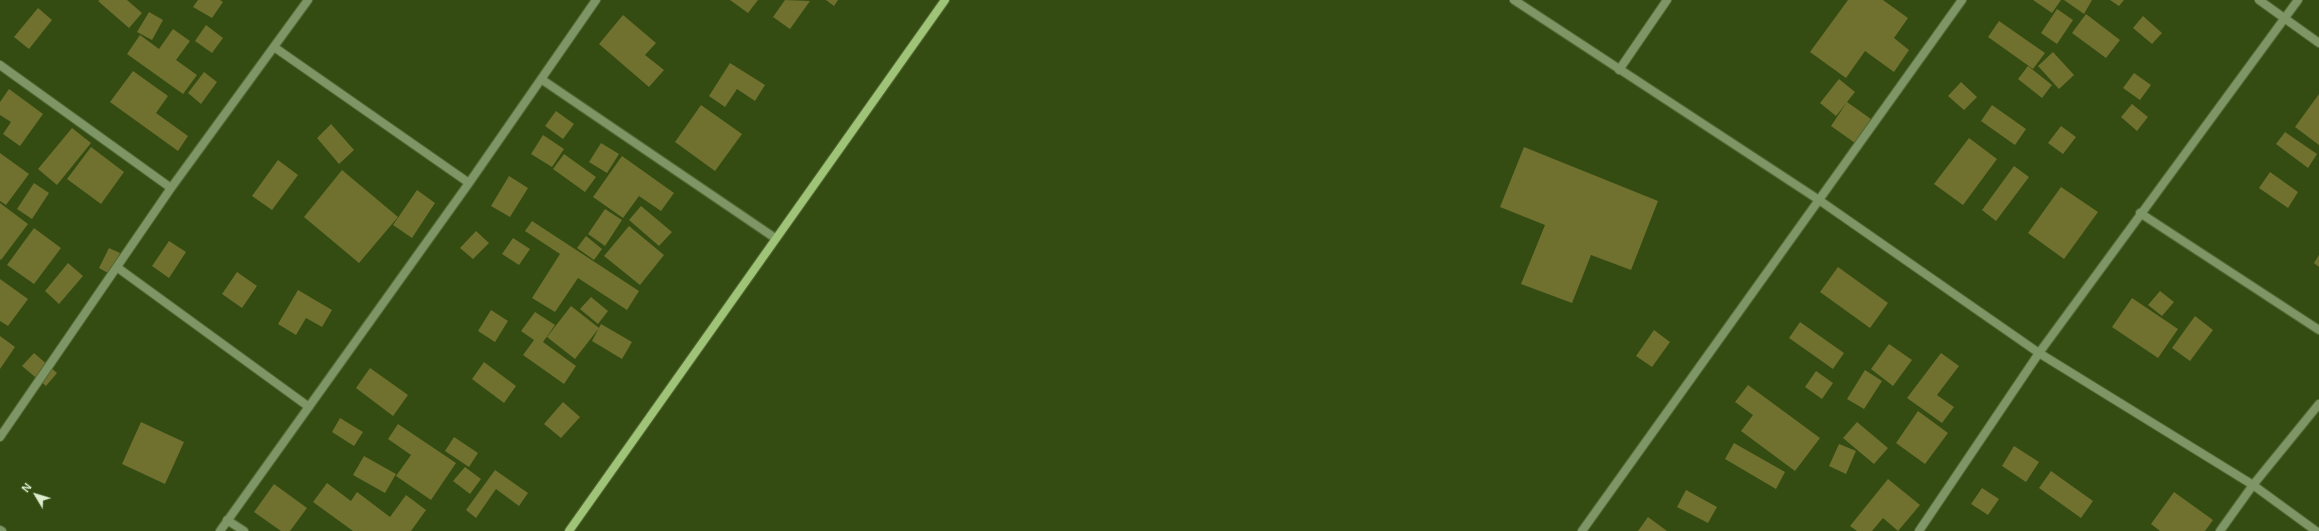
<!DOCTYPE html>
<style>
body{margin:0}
#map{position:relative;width:2319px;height:531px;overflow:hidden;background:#344c12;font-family:Helvetica,sans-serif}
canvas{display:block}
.north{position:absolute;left:16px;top:475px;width:40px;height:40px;-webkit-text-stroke:3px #344c12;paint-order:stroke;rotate:308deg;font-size:11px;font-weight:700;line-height:16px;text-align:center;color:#ddedce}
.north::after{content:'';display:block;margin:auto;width:14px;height:18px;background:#ddedce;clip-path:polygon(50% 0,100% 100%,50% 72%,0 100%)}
</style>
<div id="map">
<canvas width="2319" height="531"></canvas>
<div class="north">N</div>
</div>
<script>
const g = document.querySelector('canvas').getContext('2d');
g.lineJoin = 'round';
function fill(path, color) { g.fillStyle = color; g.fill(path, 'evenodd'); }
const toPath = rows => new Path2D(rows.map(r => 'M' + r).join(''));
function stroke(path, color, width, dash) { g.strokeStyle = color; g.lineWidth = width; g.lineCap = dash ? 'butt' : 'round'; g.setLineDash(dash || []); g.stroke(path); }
const building = toPath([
 [100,0,127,0,142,13,129,28,98,1],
 [198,0,220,0,223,2,212,18,193,7],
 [730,0,758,0,748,13],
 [785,0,810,1,790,29,773,17],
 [826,0,838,0,834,6],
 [1848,0,1883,0,1908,18,1894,38,1909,50,1894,72,1865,51,1846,78,1810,52],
 [2033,0,2061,0,2052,13],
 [2064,0,2092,0,2084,14],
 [2110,0,2124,0,2119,6],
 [38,8,52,20,29,49,14,37],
 [2057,9,2073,20,2057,44,2041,33],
 [149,12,163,20,152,40,137,32],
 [2086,14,2120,40,2106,58,2072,33],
 [623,15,656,43,645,55,664,70,649,87,599,44],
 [2143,16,2162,33,2152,44,2133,28],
 [1999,21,2045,53,2033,69,1988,37],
 [206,25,223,38,212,53,195,41],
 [173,29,190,41,176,60,197,75,183,94,127,54,140,35,159,49],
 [2053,52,2074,75,2059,89,2038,66],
 [730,63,765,85,755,101,737,89,725,107,709,96],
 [2028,66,2052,85,2042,98,2018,79],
 [133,71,168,96,156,113,188,136,178,151,110,102],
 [204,72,217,82,201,104,188,93],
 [2134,73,2151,85,2140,100,2123,88],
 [1839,79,1855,92,1836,116,1820,103],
 [1961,82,1977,97,1964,110,1948,96],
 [9,89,43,114,20,146,3,134,11,122,0,115,0,102],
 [2319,94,2319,145,2295,127],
 [1847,102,1871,119,1855,143,1831,126],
 [2132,104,2148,117,2137,131,2121,117],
 [701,105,742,134,715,171,675,142],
 [1992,105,2026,129,2015,145,1981,121],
 [556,111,574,124,563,139,545,126],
 [331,124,354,150,339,164,317,138],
 [2061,126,2076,137,2063,154,2048,143],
 [72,128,91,143,57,185,38,169],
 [2285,132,2317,154,2308,168,2276,144],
 [543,135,564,149,552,167,531,154],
 [1969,138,1997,159,1963,205,1934,184],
 [601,143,619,154,607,173,589,162],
 [91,147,124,172,101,204,67,179],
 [1524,147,1658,201,1631,270,1591,255,1572,303,1521,284,1545,225,1500,207],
 [0,153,29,174,6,205,0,201],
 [564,154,596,177,585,192,553,169],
 [622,156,674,193,661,211,639,196,623,218,593,197],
 [278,160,298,175,272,210,252,196],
 [2014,166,2029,177,1996,221,1982,210],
 [342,170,398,217,359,263,304,217],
 [2270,172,2298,192,2288,208,2259,188],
 [509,176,528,188,510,217,491,206],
 [34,183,49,193,32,219,17,209],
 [2061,187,2098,212,2064,259,2028,233],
 [417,190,435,203,412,238,393,225],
 [0,203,28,224,1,260,0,259],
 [641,206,672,232,659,246,629,220],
 [605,209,622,220,605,246,588,234],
 [532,221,639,291,627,310,578,278,555,312,532,298,560,254,525,231],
 [629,226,664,255,640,285,604,256],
 [34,228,61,248,34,284,7,265],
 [476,231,489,243,473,259,460,248],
 [586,236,602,249,594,260,577,248],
 [513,238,530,249,519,265,502,254],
 [169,241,186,252,169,278,152,266],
 [109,248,120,253,110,274,99,268],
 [2319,255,2319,267,2314,263],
 [68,263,83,276,59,304,45,291],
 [1838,267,1888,303,1870,328,1820,292],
 [237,272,257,286,242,308,222,294],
 [0,279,28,299,8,326,0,321],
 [298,290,332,310,322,327,306,318,296,335,278,324],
 [2160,291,2174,302,2162,316,2148,305],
 [591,297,608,311,598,324,580,309],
 [2132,298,2178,329,2158,358,2112,327],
 [571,306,599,328,575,359,547,337],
 [491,310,508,321,495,342,478,331],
 [535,312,555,325,543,342,576,366,564,384,523,355,534,340,521,331],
 [2195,316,2213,330,2190,361,2172,348],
 [1800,322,1844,353,1833,369,1789,338],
 [601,324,632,342,622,359,592,341],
 [1654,330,1670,342,1652,367,1636,356],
 [0,336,15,347,0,369],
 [1889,344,1912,360,1893,386,1871,369],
 [34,353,57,373,46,386,22,366],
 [1941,353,1959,366,1937,395,1954,407,1942,423,1907,398],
 [484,362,516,386,504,403,472,379],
 [370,368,408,395,393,416,356,388],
 [1865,370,1882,381,1864,409,1847,399],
 [1816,371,1833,383,1822,399,1805,387],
 [1748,385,1820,438,1795,471,1741,431,1753,415,1735,402],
 [563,402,580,417,561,438,544,424],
 [1918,411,1948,433,1925,464,1896,443],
 [340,418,363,432,354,446,332,432],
 [141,422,184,442,165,484,122,464],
 [1857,422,1888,448,1874,464,1843,438],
 [398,424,456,463,431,500,396,476,411,455,388,439],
 [454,437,478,453,469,467,445,451],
 [1734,443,1785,472,1776,489,1725,459],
 [1839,444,1856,451,1846,474,1829,466],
 [2014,446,2039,462,2026,482,2002,466],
 [364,456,396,474,385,493,353,475],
 [465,467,481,479,470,494,453,481],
 [495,470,528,493,519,506,496,489,476,518,466,510],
 [2051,471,2093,501,2081,518,2039,488],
 [1888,479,1920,505,1898,531,1883,518,1872,531,1857,531,1850,526],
 [327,483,351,501,357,492,390,517,406,495,426,510,411,531,353,531,313,502],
 [274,484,307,508,290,531,281,531,254,512],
 [1982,488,1999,499,1988,515,1971,504],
 [1686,490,1717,507,1708,523,1677,507],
 [2174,492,2213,520,2205,531,2160,531,2151,524],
 [1648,517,1667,531,1638,531]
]);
const street = toPath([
 [1514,0,1819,200,2039,353,2253,485,2316,531],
 [2259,0,2319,43],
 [274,47,469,183],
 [0,65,171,188],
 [1619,70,1667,0],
 [541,79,775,238],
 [2140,213,2319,330],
 [118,268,309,407],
 [0,437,171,188,308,0],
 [227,520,244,531],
 [0,530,2,531],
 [220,531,469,183,596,0],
 [1582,531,1962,0],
 [1919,531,2039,353,2298,0],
 [2220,531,2253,485,2319,404]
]);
const secondary = toPath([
 [569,531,945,0]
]);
fill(building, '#70702f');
stroke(street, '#526934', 10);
stroke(secondary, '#526934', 10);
stroke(street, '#7e9566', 8);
stroke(secondary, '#9fc377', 8);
</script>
